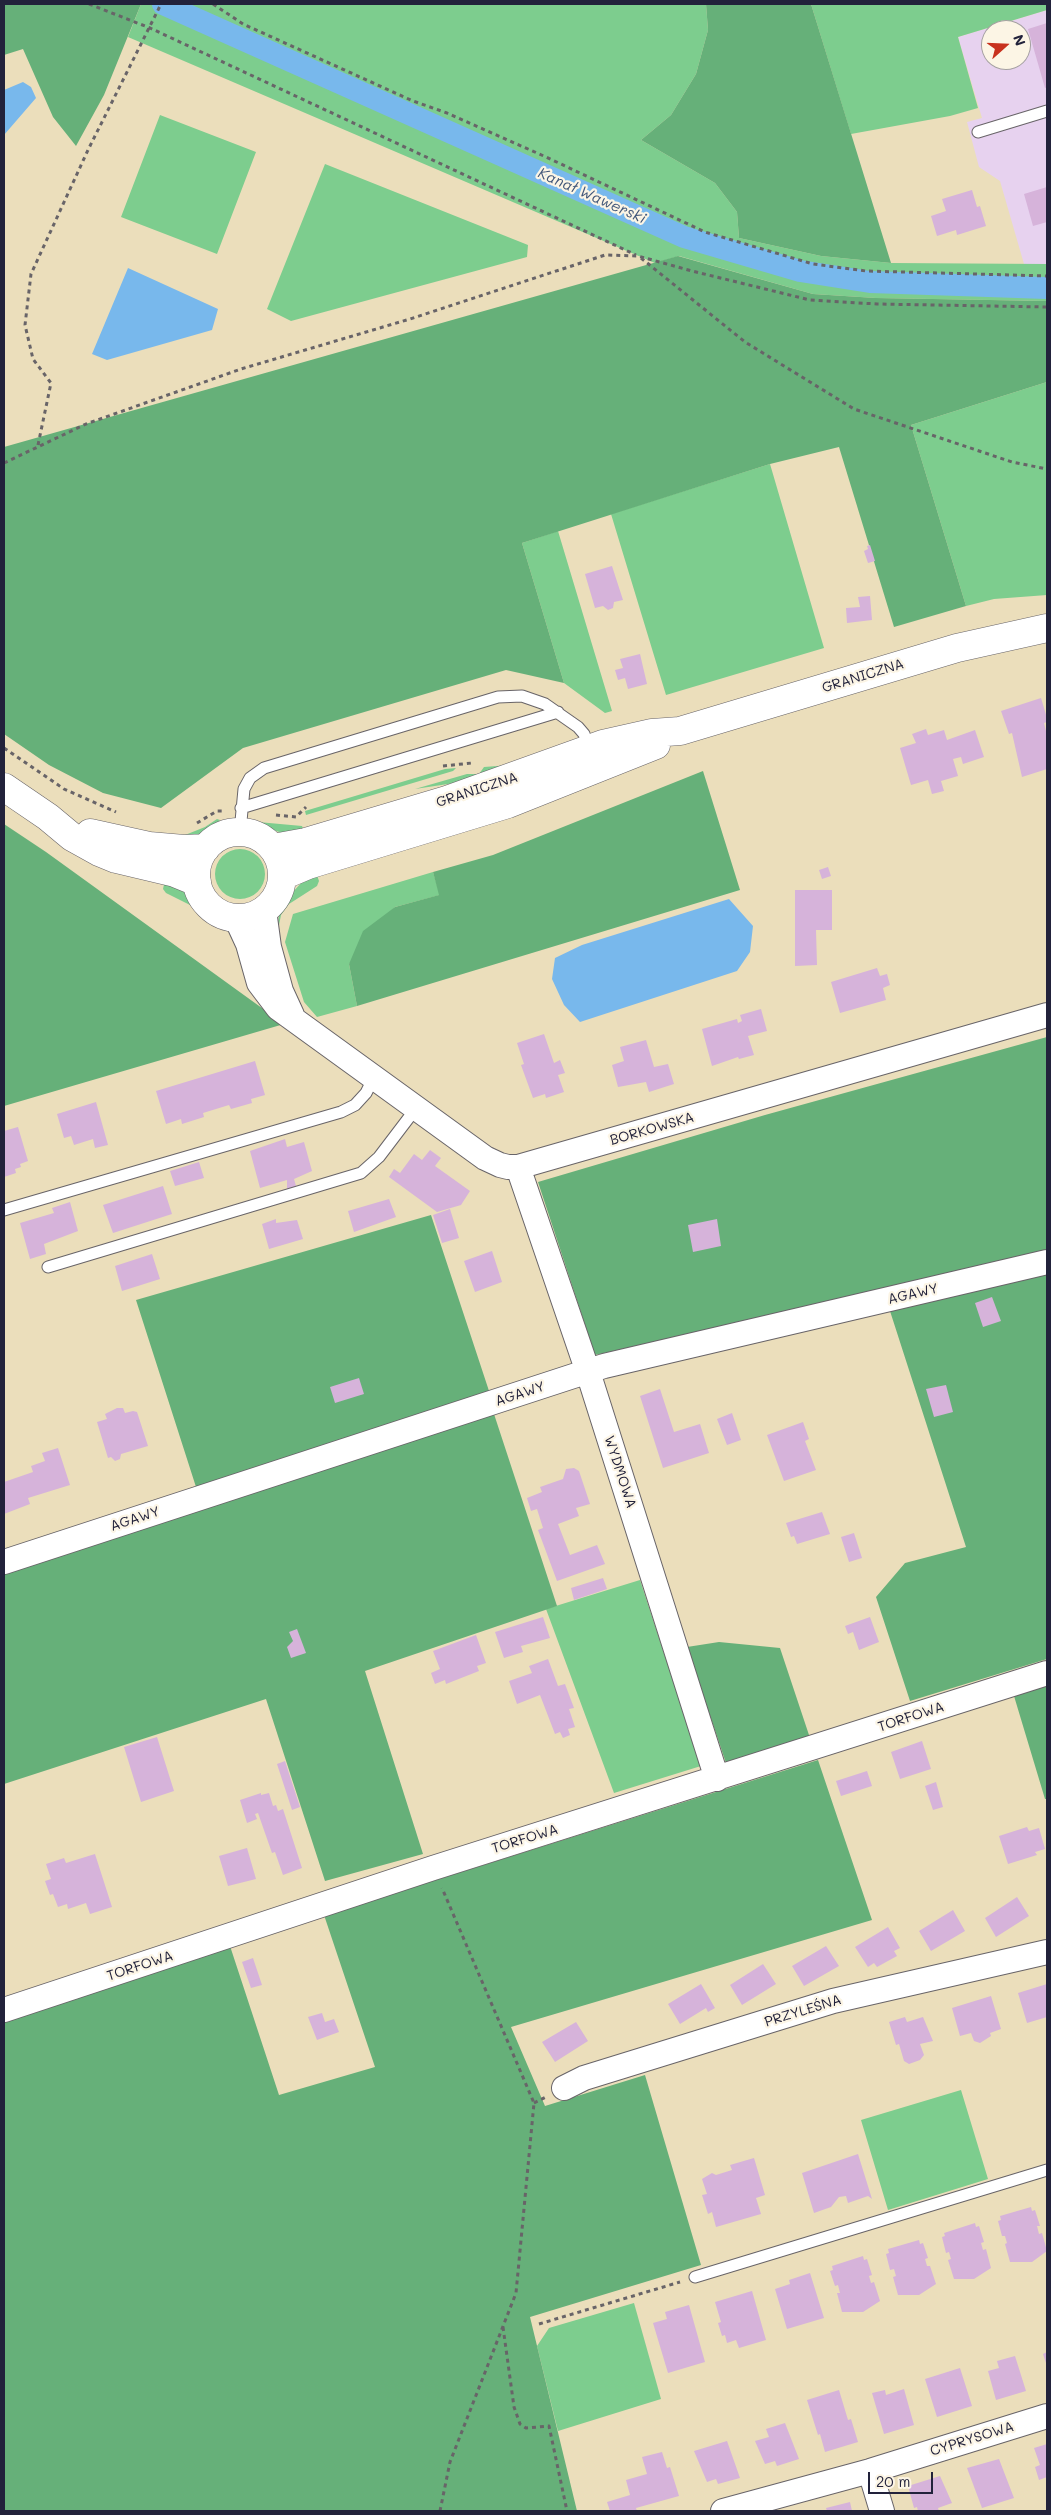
<!DOCTYPE html>
<meta charset="utf-8">
<style>
body{margin:0}
#map{position:relative;width:1051px;height:2515px;overflow:hidden;background:#ebdebb;font-family:Mali,sans-serif}
canvas{display:block}
.frame{position:absolute;inset:0;border:5px solid #22223b;pointer-events:none}
.north{position:absolute;left:981px;top:20px;width:50px;height:50px;box-sizing:border-box;background:#fcf5e5;border:1px solid #a5a1a1;border-radius:50%;rotate:70deg;font-size:14px;font-weight:700;line-height:20px;text-align:center;color:#22223b}
.north::after{content:'';display:block;margin:auto;width:18px;height:22px;background:#c8321e;clip-path:polygon(50% 0,100% 100%,50% 72%,0 100%)}
.scale{position:absolute;left:868px;top:2472px;width:65px;height:22px;box-sizing:border-box;border:2px solid #22223b;border-top:0;padding-left:6px;font-size:15px;line-height:18px;white-space:nowrap;color:#22223b;-webkit-text-stroke:4px #fcf5e5;paint-order:stroke}
</style>
<div id="map">
<canvas width="1051" height="2515"></canvas>
<div class="frame"></div>
<div class="north">N</div>
<div class="scale">20 m</div>
</div>
<script>
const g = document.querySelector('canvas').getContext('2d');
g.lineJoin = 'round';
function fill(path, color) { g.fillStyle = color; g.fill(path, 'evenodd'); }
const toPath = rows => new Path2D(rows.map(r => 'M' + r).join(''));
function stroke(path, color, width, dash) { g.strokeStyle = color; g.lineWidth = width; g.lineCap = dash ? 'butt' : 'round'; g.setLineDash(dash || []); g.stroke(path); }
function label(font, color, halo, rows, align = 'center') {
  g.font = font + ' Mali,sans-serif'; g.lineWidth = 4.5; g.setLineDash([]); g.textBaseline = 'middle'; g.strokeStyle = halo; g.fillStyle = color; for (const [text, x, y, turn = 0] of rows) {
    g.save(); g.translate(x, y); g.rotate((+turn || 0) * Math.PI / 180); g.textAlign = isNaN(turn) ? turn : align; if (halo) g.strokeText(text, 0, 0); g.fillText(text, 0, 0); g.restore();
  }
}
const built = toPath([
 [1047,10,1047,264,1024,264,1000,181,979,167,967,122,982,118,958,37],
 [991,30,1021,30,1021,60,991,60]
]);
const green = toPath([
 [141,4,706,4,708,30,696,74,671,115,641,140,715,183,737,212,739,238,821,256,891,263,1047,264,1047,301,876,298,813,294,679,256,655,263,128,37],
 [811,4,1047,4,1047,10,958,37,978,108,950,116,851,134],
 [160,115,256,152,217,254,121,217],
 [325,164,528,245,527,257,291,321,267,309],
 [1047,382,1047,595,994,599,966,606,911,425],
 [770,464,824,648,666,695,611,514],
 [558,531,612,711,605,713,564,683,522,543],
 [511,765,481,779,415,789,467,774,479,774,484,767],
 [456,768,453,771,306,815,305,811,445,769],
 [217,819,220,820,213,828,198,837,177,835,185,835,205,827],
 [258,822,302,826,305,833,285,834,262,826],
 '215 874a25 25 0 1 1 50 0a25 25 0 1 1-50 0Z',
 [433,872,440,895,395,907,349,964,357,1006,317,1017,304,1002,285,942,293,914],
 [317,875,319,881,317,886,289,904,281,915,277,935,279,914,291,894,302,882],
 [165,880,184,890,196,908,166,893,163,889],
 [640,1580,701,1766,614,1793,546,1609],
 [961,2090,988,2179,888,2210,861,2120],
 [634,2303,661,2399,558,2431,537,2346,549,2328]
]);
const forest = toPath([
 [4,4,141,4,104,95,76,146,53,117,23,49,4,55],
 [706,4,811,4,891,263,821,256,739,238,737,212,715,183,641,140,671,115,696,74,708,30],
 [678,256,813,294,876,298,1047,301,1047,382,911,425,966,606,894,627,839,447,770,464,522,543,564,683,506,670,243,748,161,808,103,793,49,765,4,734,4,447],
 [703,771,740,890,357,1006,349,964,363,931,395,907,439,895,433,872,493,855],
 [4,824,46,852,284,1024,4,1106],
 [1047,1037,1047,1250,987,1265,977,1270,595,1355,538,1182,765,1115],
 [431,1215,490,1394,196,1487,136,1300],
 [1047,1273,1047,1659,910,1701,876,1597,905,1563,966,1547,890,1311],
 [494,1414,557,1606,365,1671,423,1854,325,1881,266,1699,4,1784,4,1569],
 [719,1642,780,1648,810,1738,726,1763,687,1647],
 [1047,1686,1047,1799,1045,1799,1014,1696],
 [818,1760,872,1920,511,2027,545,2106,645,2075,701,2265,530,2317,577,2511,4,2511,4,2020,230,1946,279,2095,375,2067,324,1915]
]);
const water = toPath([
 [23,82,31,87,36,98,4,135,4,90],
 [128,268,218,309,212,330,107,360,92,354],
 [729,899,753,926,750,952,737,971,580,1022,564,1005,552,979,555,958,582,945]
]);
const canal = toPath([
 [163,4,684,237,800,271,870,282,1047,288]
]);
const building = toPath([
 [1047,23,1047,87,1045,88,1028,29],
 [1047,187,1047,222,1033,226,1024,194],
 [972,190,977,207,980,206,986,226,957,235,956,230,937,236,931,216,946,211,942,199],
 [870,545,875,561,868,563,864,551,868,549,867,546],
 [612,566,623,600,614,602,613,608,608,610,603,606,595,608,585,574],
 [870,596,872,620,847,623,846,608,860,607,858,597],
 [640,654,647,684,628,689,625,678,618,680,615,670,623,668,620,659],
 [1041,698,1047,718,1047,722,1044,723,1047,735,1047,769,1022,777,1012,733,1009,734,1001,711],
 [926,729,928,735,944,730,947,740,975,730,984,757,963,764,961,757,953,759,958,776,941,781,944,791,932,794,928,780,911,785,900,748,916,743,912,734],
 [828,867,831,876,822,879,819,870],
 [795,890,832,890,832,930,816,930,817,965,795,966],
 [877,968,880,976,887,974,890,985,883,988,886,1000,840,1013,831,982],
 [761,1009,767,1031,748,1036,754,1055,739,1059,738,1057,712,1066,702,1029,737,1019,738,1023,742,1021,740,1015],
 [544,1034,554,1063,560,1060,565,1073,558,1075,564,1092,546,1098,545,1094,533,1098,521,1065,524,1064,517,1043],
 [646,1040,654,1067,668,1064,674,1084,649,1092,646,1082,618,1087,612,1065,624,1061,620,1047],
 [255,1061,265,1095,251,1099,252,1103,231,1109,229,1105,203,1113,204,1117,182,1124,181,1119,166,1124,156,1091],
 [96,1102,108,1145,95,1148,93,1139,74,1145,71,1136,64,1138,57,1114],
 [18,1127,28,1161,20,1164,21,1167,15,1169,16,1173,4,1177,4,1131],
 [285,1139,287,1147,304,1142,312,1171,294,1179,296,1186,287,1189,287,1180,260,1188,250,1151],
 [430,1150,441,1158,435,1166,470,1191,461,1205,437,1212,389,1177,394,1169,400,1173,414,1154,422,1160],
 [199,1162,204,1178,175,1186,170,1171],
 [163,1186,172,1214,113,1233,103,1205],
 [389,1199,396,1217,354,1232,348,1211],
 [70,1202,78,1231,44,1244,46,1254,30,1259,20,1223,54,1213,52,1208],
 [450,1209,459,1238,442,1243,433,1215],
 [276,1219,276,1223,297,1220,303,1239,269,1249,262,1224],
 [717,1219,721,1246,693,1252,688,1225],
 [492,1251,502,1282,475,1292,464,1261],
 [152,1254,160,1279,122,1291,115,1266],
 [992,1297,1001,1321,983,1327,975,1303],
 [359,1378,364,1394,335,1403,330,1387],
 [946,1385,953,1412,934,1417,926,1389],
 [660,1389,674,1432,700,1424,709,1453,663,1468,640,1396],
 [117,1408,123,1408,125,1413,133,1411,137,1412,148,1446,121,1454,120,1459,115,1461,111,1457,108,1458,97,1422,107,1419,105,1414],
 [732,1413,741,1440,727,1445,717,1419],
 [803,1422,809,1439,805,1441,816,1470,784,1481,767,1435],
 [58,1448,70,1485,28,1498,30,1504,4,1514,4,1482,33,1472,31,1466,45,1461,42,1453],
 [574,1468,579,1471,590,1504,576,1508,579,1516,558,1524,570,1555,597,1545,605,1564,557,1581,538,1530,543,1528,537,1509,531,1511,527,1498,542,1492,540,1487,563,1479,566,1469],
 [822,1512,830,1534,797,1544,794,1536,791,1537,786,1523],
 [854,1533,862,1558,849,1562,841,1537],
 [603,1578,607,1589,574,1600,571,1588],
 [543,1617,550,1638,521,1646,523,1652,504,1658,495,1632],
 [870,1617,879,1642,859,1650,853,1632,848,1634,845,1626],
 [297,1629,306,1653,291,1658,287,1647,293,1641,289,1632],
 [476,1635,486,1663,477,1666,479,1671,446,1684,445,1680,435,1684,431,1673,440,1669,433,1651],
 [548,1659,558,1686,565,1684,574,1708,569,1709,575,1727,568,1729,570,1735,563,1738,560,1732,555,1734,540,1695,517,1704,509,1681,532,1673,529,1666],
 [157,1737,174,1791,141,1802,124,1747],
 [922,1741,931,1769,900,1779,891,1752],
 [285,1761,300,1807,292,1810,277,1764],
 [867,1771,872,1786,841,1796,836,1781],
 [936,1782,943,1807,933,1810,925,1786],
 [261,1793,261,1795,269,1793,273,1806,276,1805,278,1811,283,1809,302,1868,283,1875,275,1852,272,1853,258,1813,255,1814,257,1819,247,1823,240,1800],
 [1027,1827,1029,1831,1039,1828,1045,1849,1035,1852,1037,1855,1008,1864,999,1836],
 [247,1848,256,1879,228,1886,219,1856],
 [95,1854,112,1907,90,1914,86,1903,68,1909,67,1904,58,1907,53,1894,50,1895,45,1881,51,1879,46,1864,64,1858,66,1863],
 [1017,1897,1029,1916,996,1937,985,1918],
 [953,1910,965,1931,931,1951,919,1931],
 [888,1927,900,1948,894,1951,897,1956,877,1967,874,1963,868,1967,855,1947],
 [826,1946,839,1966,804,1986,792,1966],
 [253,1958,262,1985,251,1988,242,1962],
 [763,1964,776,1984,742,2005,730,1985],
 [701,1984,715,2008,708,2012,706,2008,680,2024,668,2004],
 [1047,1984,1047,2017,1027,2023,1018,1993],
 [991,1996,1001,2029,990,2033,991,2036,980,2043,974,2041,971,2033,960,2036,952,2008],
 [322,2013,325,2022,334,2019,339,2032,317,2040,308,2017],
 [905,2017,907,2022,923,2017,933,2041,920,2044,924,2055,920,2060,909,2064,904,2061,899,2044,896,2045,889,2022],
 [576,2022,588,2041,555,2062,542,2042],
 [858,2154,872,2199,868,2196,848,2203,846,2196,839,2197,831,2207,814,2213,802,2173],
 [754,2158,765,2195,756,2198,761,2214,716,2227,712,2212,708,2214,702,2195,707,2194,702,2179,712,2173,716,2175,732,2170,730,2165],
 [1031,2207,1032,2211,1035,2210,1040,2226,1037,2226,1039,2234,1042,2233,1047,2251,1032,2262,1010,2262,1005,2244,1007,2243,1005,2236,1002,2236,998,2221,1001,2220,1000,2216],
 [975,2223,976,2227,979,2226,984,2242,981,2243,983,2250,986,2249,991,2268,974,2279,954,2279,948,2260,951,2259,949,2252,946,2253,942,2237,945,2236,944,2233],
 [919,2240,920,2244,923,2243,928,2258,925,2259,927,2266,930,2266,936,2284,919,2295,898,2295,893,2277,896,2276,894,2269,890,2270,886,2254,889,2253,888,2249],
 [863,2256,864,2260,867,2259,872,2275,869,2276,871,2283,874,2282,880,2301,863,2312,842,2312,837,2293,840,2293,838,2285,835,2286,830,2271,833,2270,832,2266],
 [810,2273,824,2318,787,2329,775,2289,790,2284,789,2280],
 [752,2291,766,2340,739,2348,736,2340,727,2343,725,2335,722,2336,718,2323,721,2322,715,2302],
 [689,2305,705,2362,668,2373,653,2323,667,2319,665,2312],
 [1047,2352,1047,2366,1043,2354],
 [1015,2356,1026,2391,996,2400,988,2371,999,2368,997,2361],
 [960,2368,972,2406,937,2417,925,2379],
 [904,2389,914,2425,884,2434,872,2393,885,2390,886,2395],
 [839,2390,848,2420,851,2419,858,2442,825,2452,820,2434,818,2435,807,2400],
 [785,2423,799,2459,777,2466,775,2461,765,2464,755,2441,769,2437,766,2429],
 [727,2441,740,2478,718,2484,716,2479,707,2482,694,2451],
 [1047,2444,1047,2477,1039,2480,1035,2467,1040,2465,1034,2448],
 [662,2452,667,2468,670,2467,679,2496,636,2508,637,2511,610,2511,607,2502,630,2495,626,2480,647,2474,642,2457],
 [999,2459,1014,2498,982,2508,967,2468],
 [940,2476,952,2503,938,2508,939,2511,918,2511,917,2507,914,2508,908,2486],
 [850,2502,852,2511,827,2511,826,2508]
]);
const path = toPath([
 [89,4,150,28,636,255],
 [213,4,243,24,413,101,447,113,546,157,705,232,813,264,866,271,1047,276],
 [641,258,745,342,854,409,1012,462,1047,469],
 [38,445,51,383,33,359,25,325,31,274,88,150,161,4],
 [4,463,86,424,241,369,410,319,605,255,638,256,692,271,810,300,877,304,1047,307],
 [4,748,64,789,116,812],
 [443,766,472,763],
 [276,815,296,817,306,807],
 [197,823,217,811,225,811],
 [534,2103,546,2097],
 [539,2324,680,2282],
 [503,2327,514,2407,520,2424,526,2428,549,2426,567,2511],
 [440,2511,450,2462,516,2293,534,2103,442,1888]
]);
const service = toPath([
 [978,132,1047,111],
 [241,808,558,712],
 [240,832,244,789,250,778,264,768,498,697,522,696,545,704,578,727,584,734,590,750],
 [4,1210,341,1112,355,1105,366,1093,374,1077],
 [48,1267,361,1173,379,1157,417,1107],
 [695,2277,1047,2170]
]);
const minor = toPath([
 [264,910,269,947,281,991,292,1015],
 [236,918,248,944,259,983,278,1008,485,1158,500,1165,508,1167,518,1167,1047,1015],
 [518,1167,588,1372,717,1779],
 [4,1562,604,1366,1047,1262],
 [4,2010,433,1868,1047,1673],
 [564,2088,584,2078,833,2001,1047,1952],
 [870,2471,882,2511],
 [723,2511,870,2471,1047,2416]
]);
const tertiary = toPath([
 [4,787,48,817,72,837,99,852,116,859,175,873,197,882],
 '196 875a43 43 0 1 1 86 0a43 43 0 1 1-86 0Z',
 [90,833,149,846,184,849,206,848],
 [273,848,306,842,447,800,603,744,652,733,680,731,957,648,1047,628],
 [282,876,308,865,508,804,656,745]
]);
const streetNames = [
 ["GRANICZNA",863,676,-17],
 ["GRANICZNA",477,790,-18],
 ["BORKOWSKA",652,1129,-16],
 ["AGAWY",913,1294,-13],
 ["AGAWY",520,1394,-18],
 ["WYDMOWA",620,1472,72],
 ["AGAWY",135,1519,-18],
 ["TORFOWA",911,1717,-18],
 ["TORFOWA",525,1839,-17],
 ["TORFOWA",140,1966,-18],
 ["PRZYLEŚNA",803,2011,-17],
 ["CYPRYSOWA",972,2439,-17]
];
const waterNames = [
 ["Kanał Wawerski",592,196,24]
];
fill(built, '#e7d2ef');
fill(green, '#7dcd8e');
fill(forest, '#66b079');
fill(water, '#78b8ec');
stroke(canal, '#78b8ec', 22);
fill(building, '#d6b3da');
stroke(service, '#686468', 13);
stroke(minor, '#686468', 26);
stroke(tertiary, '#686468', 29);
stroke(path, '#686468', 3, [4, 4]);
stroke(service, '#fff', 11);
stroke(minor, '#fff', 24);
stroke(tertiary, '#fff', 28);
label('14px', '#22223b', '#fcf5e5', streetNames);
label('italic 15px', '#405679', '#fcf5e5', waterNames);
</script>
